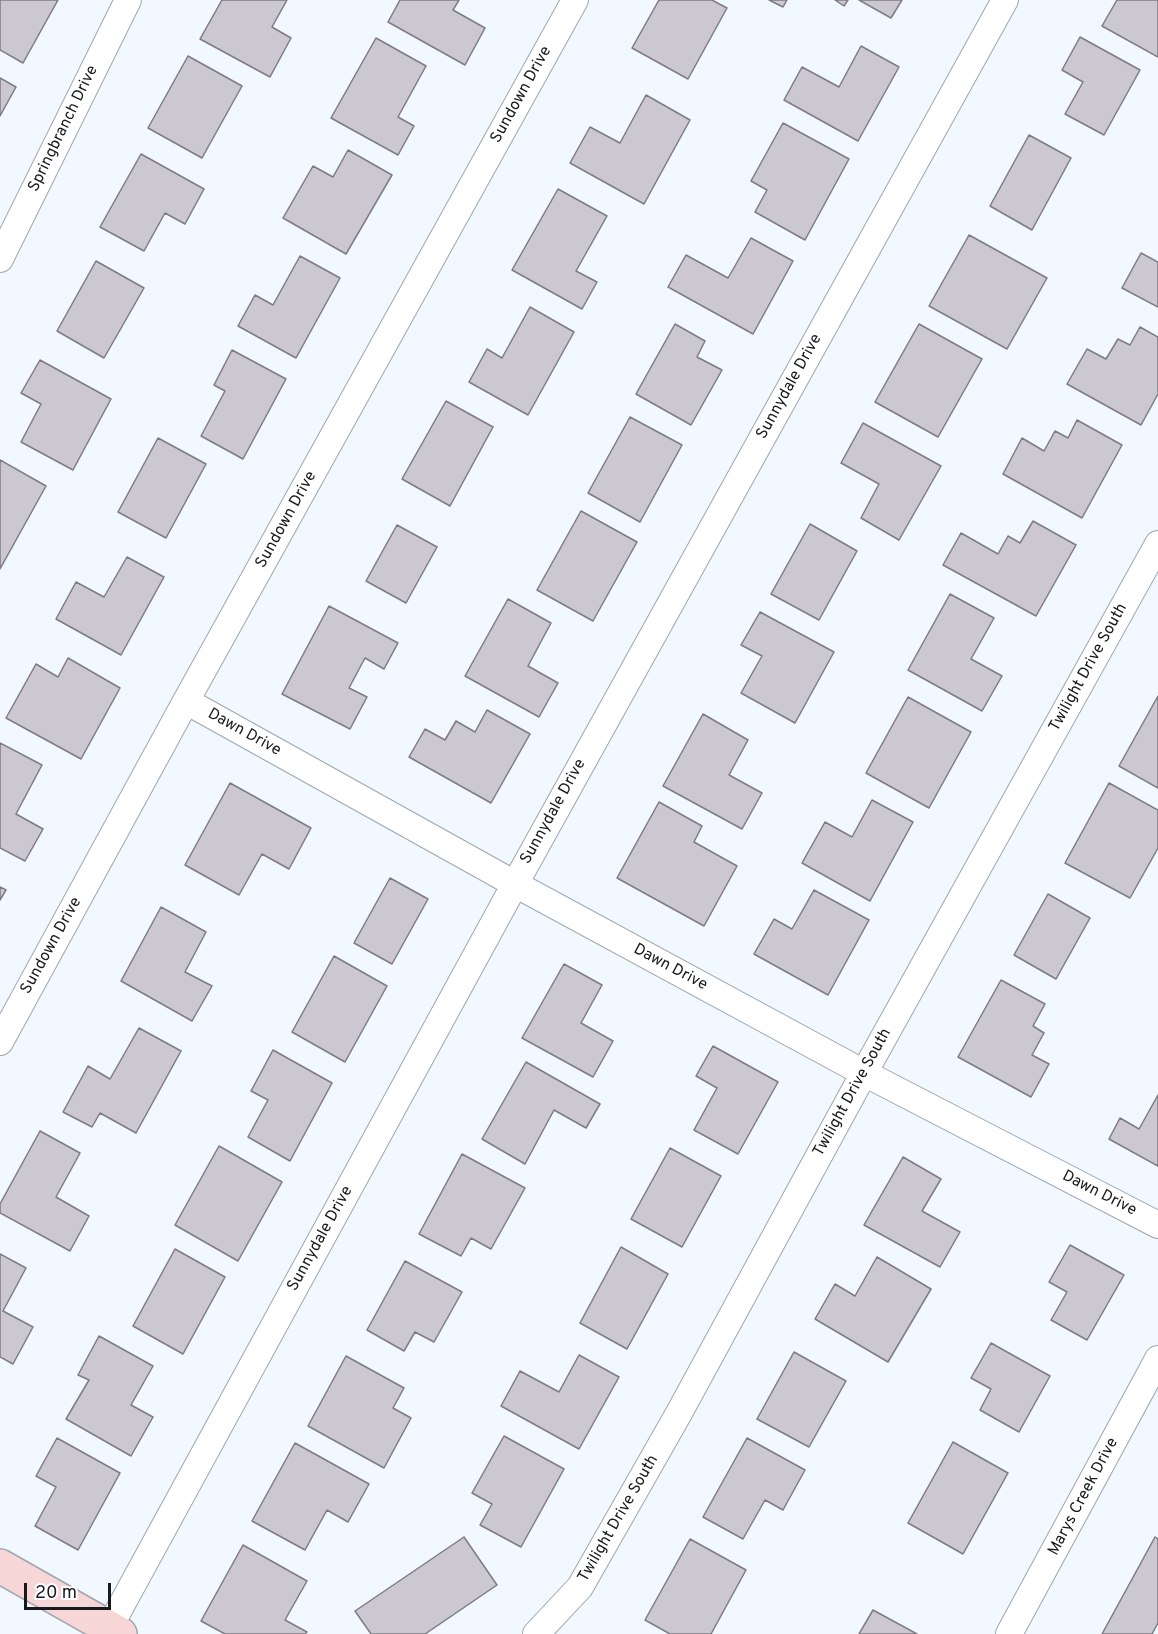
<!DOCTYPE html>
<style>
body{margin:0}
#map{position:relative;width:1158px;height:1634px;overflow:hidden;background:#f2f8ff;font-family:Overpass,sans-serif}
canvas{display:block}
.scale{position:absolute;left:24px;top:1583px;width:87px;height:27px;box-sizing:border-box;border:3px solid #171a1c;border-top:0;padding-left:8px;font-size:18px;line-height:21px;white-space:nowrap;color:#171a1c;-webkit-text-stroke:4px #fff;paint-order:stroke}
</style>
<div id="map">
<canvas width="1158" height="1634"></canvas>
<div class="scale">20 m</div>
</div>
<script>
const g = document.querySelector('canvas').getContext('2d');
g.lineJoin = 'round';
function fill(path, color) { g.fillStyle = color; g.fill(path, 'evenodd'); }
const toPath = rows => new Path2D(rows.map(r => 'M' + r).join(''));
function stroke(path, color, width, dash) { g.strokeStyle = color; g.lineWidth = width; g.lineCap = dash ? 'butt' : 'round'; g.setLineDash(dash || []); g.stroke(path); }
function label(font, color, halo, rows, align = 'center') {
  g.font = font + ' Overpass,sans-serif'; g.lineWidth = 4.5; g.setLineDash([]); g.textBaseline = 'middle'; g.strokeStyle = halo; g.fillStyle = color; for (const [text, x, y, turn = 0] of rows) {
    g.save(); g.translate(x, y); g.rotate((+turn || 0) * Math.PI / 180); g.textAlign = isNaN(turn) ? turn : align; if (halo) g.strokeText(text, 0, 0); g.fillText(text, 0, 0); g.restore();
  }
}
const building = toPath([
 [0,0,58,0,23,63,0,50,0,0],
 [222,0,287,0,272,27,291,38,270,77,200,39,222,0],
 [400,0,459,0,453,10,485,28,465,65,388,22,400,0],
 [659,0,712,0,727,8,688,79,632,48,659,0],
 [769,0,787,0,783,7,769,0],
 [835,0,848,0,844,6,835,0],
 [859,0,902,0,891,18,859,0],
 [1117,0,1158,0,1158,57,1102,26,1117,0],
 [1080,37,1140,70,1104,135,1065,114,1083,82,1062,70,1080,37],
 [376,38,426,66,398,117,414,126,398,155,331,118,376,38],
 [861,46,899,67,858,141,784,100,802,67,839,87,861,46],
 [188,56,242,86,202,158,148,128,188,56],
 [0,78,16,87,0,116,0,78],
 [646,95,690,120,644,204,570,163,590,127,620,143,646,95],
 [783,123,849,159,805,240,755,212,767,190,751,181,783,123],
 [1029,135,1071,158,1032,230,990,206,1029,135],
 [348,150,392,175,346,254,283,218,313,166,333,177,348,150],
 [141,154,204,189,185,224,165,213,144,251,100,227,141,154],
 [558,189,607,216,576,271,597,282,582,309,512,270,558,189],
 [969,235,1047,278,1007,349,929,306,969,235],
 [751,238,793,261,753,334,668,287,686,255,728,278,751,238],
 [1141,253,1158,262,1158,307,1122,288,1141,253],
 [300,256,340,278,296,358,238,326,255,295,273,305,300,256],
 [96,261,144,288,104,358,57,331,96,261],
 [530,307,574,332,528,415,469,382,487,349,502,358,530,307],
 [675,324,705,341,697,357,722,370,691,425,636,394,675,324],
 [919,324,982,359,938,437,875,402,919,324],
 [1140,327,1158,337,1158,394,1141,425,1067,384,1087,349,1106,359,1118,339,1130,345,1140,327],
 [232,350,286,379,243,459,201,436,225,391,214,385,232,350],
 [40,360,111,399,73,470,21,442,41,404,21,393,40,360],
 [446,401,493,427,450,506,402,479,446,401],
 [630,417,682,445,640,522,588,493,630,417],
 [1077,420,1122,445,1082,518,1003,474,1022,438,1044,451,1055,431,1068,438,1077,420],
 [863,423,941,466,899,540,861,518,879,484,841,463,863,423],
 [158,438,206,464,166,538,118,512,158,438],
 [0,460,46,486,0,569,0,460],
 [581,511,637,542,593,621,537,590,581,511],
 [1033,521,1076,545,1036,616,943,565,961,533,998,554,1008,536,1020,543,1033,521],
 [810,524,857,551,819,620,771,594,810,524],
 [397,525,437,547,406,603,366,581,397,525],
 [127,557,164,577,121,655,56,619,76,582,104,597,127,557],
 [950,594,994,618,971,659,1002,676,982,711,908,670,950,594],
 [508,599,551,623,528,666,558,683,539,717,465,676,508,599],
 [329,606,398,643,384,669,365,658,349,688,367,697,350,729,282,694,329,606],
 [760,612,834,652,795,723,741,693,762,656,741,645,760,612],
 [68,658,120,688,81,759,6,718,36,664,58,677,68,658],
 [1158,696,1158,788,1119,766,1158,696],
 [908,697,971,732,929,808,866,773,908,697],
 [487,710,530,734,491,803,409,757,425,729,445,740,456,721,475,732,487,710],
 [703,714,748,740,729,775,762,793,742,829,663,786,703,714],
 [0,743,42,765,16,814,43,829,25,861,0,848,0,743],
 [230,783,311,828,289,869,262,854,239,895,185,865,230,783],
 [1109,783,1158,810,1158,848,1130,898,1065,863,1109,783],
 [872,800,913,822,870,901,802,863,825,822,852,837,872,800],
 [659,802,702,826,694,842,737,866,704,926,617,878,659,802],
 [390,878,428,899,392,964,354,943,390,878],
 [0,887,6,890,0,900,0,887],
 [814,890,869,920,828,995,754,954,774,919,792,929,814,890],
 [1048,894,1090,918,1056,979,1014,955,1048,894],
 [161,907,206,932,185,972,212,986,192,1021,121,981,161,907],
 [334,956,387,986,345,1062,292,1032,334,956],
 [564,964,602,985,581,1023,613,1041,593,1077,522,1038,564,964],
 [1001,980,1045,1004,1033,1026,1044,1033,1032,1055,1049,1064,1031,1097,958,1057,1001,980],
 [139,1028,181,1051,136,1133,100,1113,92,1127,63,1112,88,1066,110,1079,139,1028],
 [713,1046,778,1082,738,1154,694,1130,717,1088,696,1076,713,1046],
 [273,1050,332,1083,290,1161,248,1137,268,1100,251,1091,273,1050],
 [526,1062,600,1104,586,1128,554,1110,525,1164,482,1139,526,1062],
 [1158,1095,1158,1166,1109,1139,1120,1118,1139,1129,1158,1095],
 [40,1131,80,1153,56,1197,89,1216,70,1251,0,1213,0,1204,40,1131],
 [219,1146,282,1182,238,1261,175,1225,219,1146],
 [670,1148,721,1176,682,1247,631,1219,670,1148],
 [462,1154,525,1188,491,1249,471,1238,461,1256,419,1234,462,1154],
 [903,1157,941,1179,922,1211,960,1232,940,1267,864,1225,903,1157],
 [1070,1245,1124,1275,1087,1340,1051,1320,1067,1292,1049,1282,1070,1245],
 [621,1247,668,1274,627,1349,580,1323,621,1247],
 [175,1249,225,1277,183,1354,133,1326,175,1249],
 [0,1254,26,1268,3,1311,33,1327,13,1364,0,1357,0,1254],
 [877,1257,931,1289,888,1362,815,1319,835,1284,855,1296,877,1257],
 [405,1261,462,1292,434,1342,415,1332,404,1351,367,1330,405,1261],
 [99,1336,153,1366,131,1405,153,1417,131,1456,66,1419,89,1380,78,1375,99,1336],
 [991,1343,1050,1376,1019,1432,980,1410,991,1389,971,1378,991,1343],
 [794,1352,846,1381,809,1447,757,1419,794,1352],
 [579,1355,619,1377,579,1449,501,1406,520,1371,559,1392,579,1355],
 [346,1356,404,1388,393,1408,411,1418,384,1468,308,1426,346,1356],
 [504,1436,564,1469,521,1547,480,1525,492,1504,472,1493,504,1436],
 [57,1438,120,1473,78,1550,35,1526,56,1487,36,1476,57,1438],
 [747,1438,805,1470,783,1510,765,1500,743,1539,703,1517,747,1438],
 [953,1442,1008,1473,963,1554,908,1523,953,1442],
 [295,1443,369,1484,348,1522,327,1510,305,1550,252,1521,295,1443],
 [464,1537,497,1585,425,1634,371,1634,355,1611,464,1537],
 [1155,1537,1158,1539,1158,1623,1152,1634,1102,1634,1155,1537],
 [690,1539,746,1570,711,1634,670,1634,645,1620,690,1539],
 [243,1545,307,1581,285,1620,307,1632,305,1634,225,1634,201,1621,243,1545],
 [873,1610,917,1634,859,1634,873,1610]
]);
const street = toPath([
 [0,259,128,0],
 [186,701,515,884,864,1073,1158,1225],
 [0,1042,186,701,575,0],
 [109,1628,515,884,1005,0],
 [536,1634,580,1587,679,1413,864,1073,1158,544],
 [1009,1634,1158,1359]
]);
const secondary = toPath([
 [0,1566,120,1634]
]);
const streetNames = [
 ["Sundown Drive",522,95,-61],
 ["Springbranch Drive",64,129,-64],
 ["Sunnydale Drive",790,387,-61],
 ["Sundown Drive",287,520,-61],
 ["Twilight Drive South",1089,668,-61],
 ["Dawn Drive",244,733,29],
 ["Sunnydale Drive",554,812,-61],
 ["Sundown Drive",52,946,-61],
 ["Dawn Drive",670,968,28],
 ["Twilight Drive South",853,1093,-61],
 ["Dawn Drive",1099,1194,27],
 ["Sunnydale Drive",321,1239,-61],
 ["Marys Creek Drive",1084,1497,-62],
 ["Twilight Drive South",619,1519,-60]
];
fill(building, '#ccc8d1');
stroke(building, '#7f7b83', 1.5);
stroke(street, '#9fa6ad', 28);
stroke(secondary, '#9fa6ad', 36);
stroke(street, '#fff', 26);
stroke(secondary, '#f6d6d7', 33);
label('16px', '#171a1c', '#fff', streetNames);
</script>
